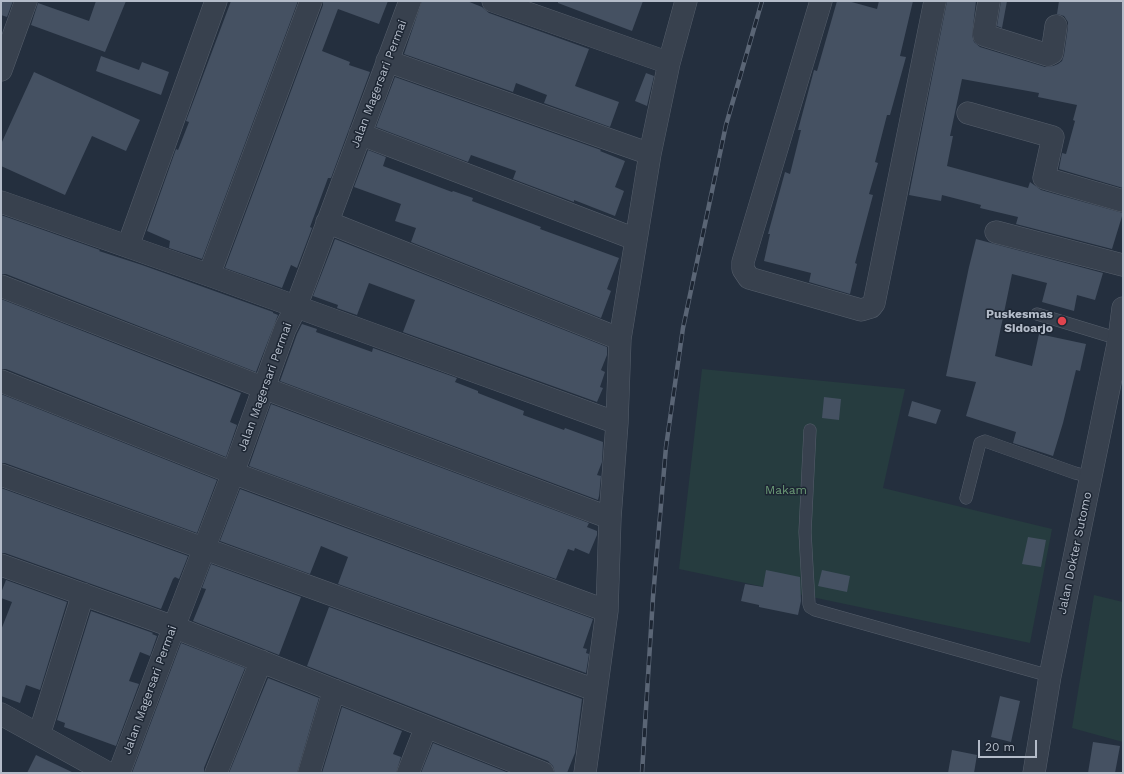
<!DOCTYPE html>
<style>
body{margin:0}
#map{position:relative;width:1124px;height:774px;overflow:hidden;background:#242f3e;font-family:"Work Sans",sans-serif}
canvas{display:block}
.frame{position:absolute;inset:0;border:2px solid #b4bcc9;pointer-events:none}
.scale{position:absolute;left:978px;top:740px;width:59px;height:18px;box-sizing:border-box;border:2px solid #b4bcc9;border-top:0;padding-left:5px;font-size:12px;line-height:14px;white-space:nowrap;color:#b4bcc9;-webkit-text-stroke:3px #1d2633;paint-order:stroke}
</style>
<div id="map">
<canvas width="1124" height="774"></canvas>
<div class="frame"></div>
<div class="scale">20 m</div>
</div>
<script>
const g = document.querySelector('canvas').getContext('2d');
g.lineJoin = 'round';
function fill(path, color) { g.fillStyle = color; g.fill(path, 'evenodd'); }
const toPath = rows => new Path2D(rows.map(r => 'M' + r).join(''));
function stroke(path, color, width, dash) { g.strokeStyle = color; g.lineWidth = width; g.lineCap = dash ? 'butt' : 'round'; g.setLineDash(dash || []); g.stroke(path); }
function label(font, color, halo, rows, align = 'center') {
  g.font = font + ' "Work Sans",sans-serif'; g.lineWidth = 3; g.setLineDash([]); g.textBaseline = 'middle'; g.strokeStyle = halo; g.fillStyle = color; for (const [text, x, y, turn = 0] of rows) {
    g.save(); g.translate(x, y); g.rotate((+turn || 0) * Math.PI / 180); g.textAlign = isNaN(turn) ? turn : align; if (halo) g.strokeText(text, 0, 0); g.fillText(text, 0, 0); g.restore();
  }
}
const green = toPath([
 [702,369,905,389,883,488,1052,529,1030,643,679,569],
 [1094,595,1123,602,1123,742,1072,728]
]);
const building = toPath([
 [1,1,13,1,7,17,1,15],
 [96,1,126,1,105,52,31,25,38,3,89,21],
 [231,1,298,1,202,259,169,248,170,241,147,231,176,149,178,150,189,122,186,121],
 [323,1,388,1,379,24,338,9,322,51,350,62,349,65,370,72,331,178,328,178,310,227,312,228,297,268,291,265,282,288,225,268,323,5],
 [422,1,467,1,482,7,489,13,589,49,575,86,619,102,610,127,544,103,547,95,516,83,513,92,404,54],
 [558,1,643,1,632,31,558,3],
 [837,1,848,1,877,9,879,1,913,1,900,56,906,57,890,115,887,115,875,162,878,163,869,194,873,195,855,263,857,264,850,294,809,282,811,273,764,261,770,234,768,234,785,172,790,174,801,130,798,130,814,70,817,71],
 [947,1,976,1,972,35,974,42,980,47,1045,67,1053,66,1058,64,1062,61,1064,55,1068,27,1068,22,1064,16,1057,14,1059,1,1123,1,1123,188,1059,169,1062,153,1066,154,1075,121,1073,120,1077,105,1038,97,1039,93,962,79,950,136,953,136,947,166,1028,188,1030,182,1041,190,1123,213,1112,249,1016,224,1018,217,980,208,981,205,942,195,941,201,909,195],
 [1001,1,1007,1,1002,28,997,26],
 [101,56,139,70,142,62,169,72,161,95,96,71],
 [34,72,140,120,126,151,92,136,65,195,1,166,1,144],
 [646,73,654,76,647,106,635,101],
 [395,77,601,150,600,151,625,161,615,187,624,191,615,216,574,200,574,202,513,179,516,171,471,155,468,162,376,127],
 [368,150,386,157,383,166,452,192,453,191,473,198,472,201,541,227,540,229,619,258,607,289,611,291,601,318,411,242,416,228,395,221,401,204,354,187],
 [1,215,100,250,99,251,142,265,273,312,273,313,278,315,256,372,6,274,1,274],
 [335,239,607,347,607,355,601,370,605,372,600,387,603,388,597,402,403,332,415,300,369,283,357,315,337,308,338,305,313,296],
 [976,239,1103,273,1095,300,1077,295,1074,311,1042,302,1047,283,1012,274,995,356,1032,366,1039,334,1086,344,1080,371,1076,370,1063,423,1053,456,1013,443,1016,432,966,416,976,382,946,376,969,267],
 [1,299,241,393,230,422,237,425,226,457,6,369,1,369],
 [302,324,317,329,316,332,372,352,373,348,457,378,455,382,478,391,478,393,524,411,523,415,564,430,565,428,603,442,602,462,597,475,601,476,599,496,598,500,280,381,297,334],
 [1,394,217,480,197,533,5,463,1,463],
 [824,397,841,399,839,420,822,418],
 [912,401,941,410,936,424,908,416],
 [271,404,589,523,587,527,597,531,597,535,589,554,575,548,574,551,568,549,556,579,249,466],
 [1,488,188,556,179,579,175,577,173,579,161,609,5,553,1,553],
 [240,489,593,619,583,648,587,649,586,653,589,654,586,673,338,584,348,557,321,546,310,574,220,541],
 [1028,537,1046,540,1041,567,1022,564],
 [211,564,301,597,279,655,193,621,206,589,202,588],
 [766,570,800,577,801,601,798,615,759,607,759,605,741,601,745,584,763,587],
 [822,570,850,576,847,592,818,586],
 [6,580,67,602,40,690,26,685,20,703,1,696,1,630,12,602,1,598,1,593],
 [329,607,582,699,575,753,567,773,555,773,553,766,548,761,307,666],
 [91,611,153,633,152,634,157,636,150,656,140,652,129,681,139,684,116,746,64,727,65,723,57,720],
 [181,643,245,668,204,768,204,773,132,773],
 [268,678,319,698,297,773,229,773],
 [1000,696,1020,701,1011,742,991,737],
 [342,707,402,731,393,754,401,757,396,773,322,773],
 [1093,742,1120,746,1115,773,1088,773],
 [433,743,509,773,421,773],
 [952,750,977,755,974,773,948,773],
 [36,755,74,773,27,773]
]);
const service = toPath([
 [1037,314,1119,339],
 [810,430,805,532,809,604,810,607,815,610,1050,676],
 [966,498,980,443,985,441,1075,473,1091,477]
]);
const minor = toPath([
 [493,1,669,63],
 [821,1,743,262,743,269,749,278,861,310,871,307,874,303,935,1],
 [989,1,984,31,984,35,987,36,1048,55,1052,53,1056,26],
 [387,61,650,154,669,63,686,1],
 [1,70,26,1],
 [968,113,1053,137,1044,178,1123,201],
 [360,134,635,239],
 [1,202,209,275,617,423],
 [327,222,620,339],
 [996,232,1123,265],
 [128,246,216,1],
 [209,275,311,1],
 [1,286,264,388,610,518],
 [1119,339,1123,308],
 [1,381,233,473,607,611],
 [1,475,595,690],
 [1,565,174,627,543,773],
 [1,714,108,773],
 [39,735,83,594],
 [119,773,174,627,233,473,285,329,296,307,410,1],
 [216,773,261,661],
 [309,773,334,690],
 [408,773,426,727],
 [585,773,607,611,610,518,617,423,620,339,650,154],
 [1034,773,1050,676,1119,339,1123,339]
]);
const rail = toPath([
 [642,773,653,597,666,447,683,328,726,125,762,1]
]);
const markers = [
 [1062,321,5,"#e0444e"]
];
const streetNames = [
 ["Jalan Magersari Permai",379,84,-69],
 ["Jalan Magersari Permai",265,387,-70],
 ["Jalan Dokter Sutomo",1075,553,-78],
 ["Jalan Magersari Permai",150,690,-70]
];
const poiNames = [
 ["Puskesmas",1053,314],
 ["Sidoarjo",1053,328]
];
const parkNames = [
 ["Makam",786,490]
];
fill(green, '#263c3f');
fill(building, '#455162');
stroke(service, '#565f6c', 13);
stroke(minor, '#565f6c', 23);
stroke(service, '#38414e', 12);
stroke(minor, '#38414e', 22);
stroke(rail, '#5a6575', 4.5);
stroke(rail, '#1d2633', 3, [9]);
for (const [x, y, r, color] of markers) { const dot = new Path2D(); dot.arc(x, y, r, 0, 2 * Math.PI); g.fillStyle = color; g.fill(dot); stroke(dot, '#1d2633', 1.5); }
label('12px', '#b4bcc9', '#1d2633', streetNames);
label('bold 12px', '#b4bcc9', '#1d2633', poiNames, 'right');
label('12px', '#6b9a76', '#1d2633', parkNames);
</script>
